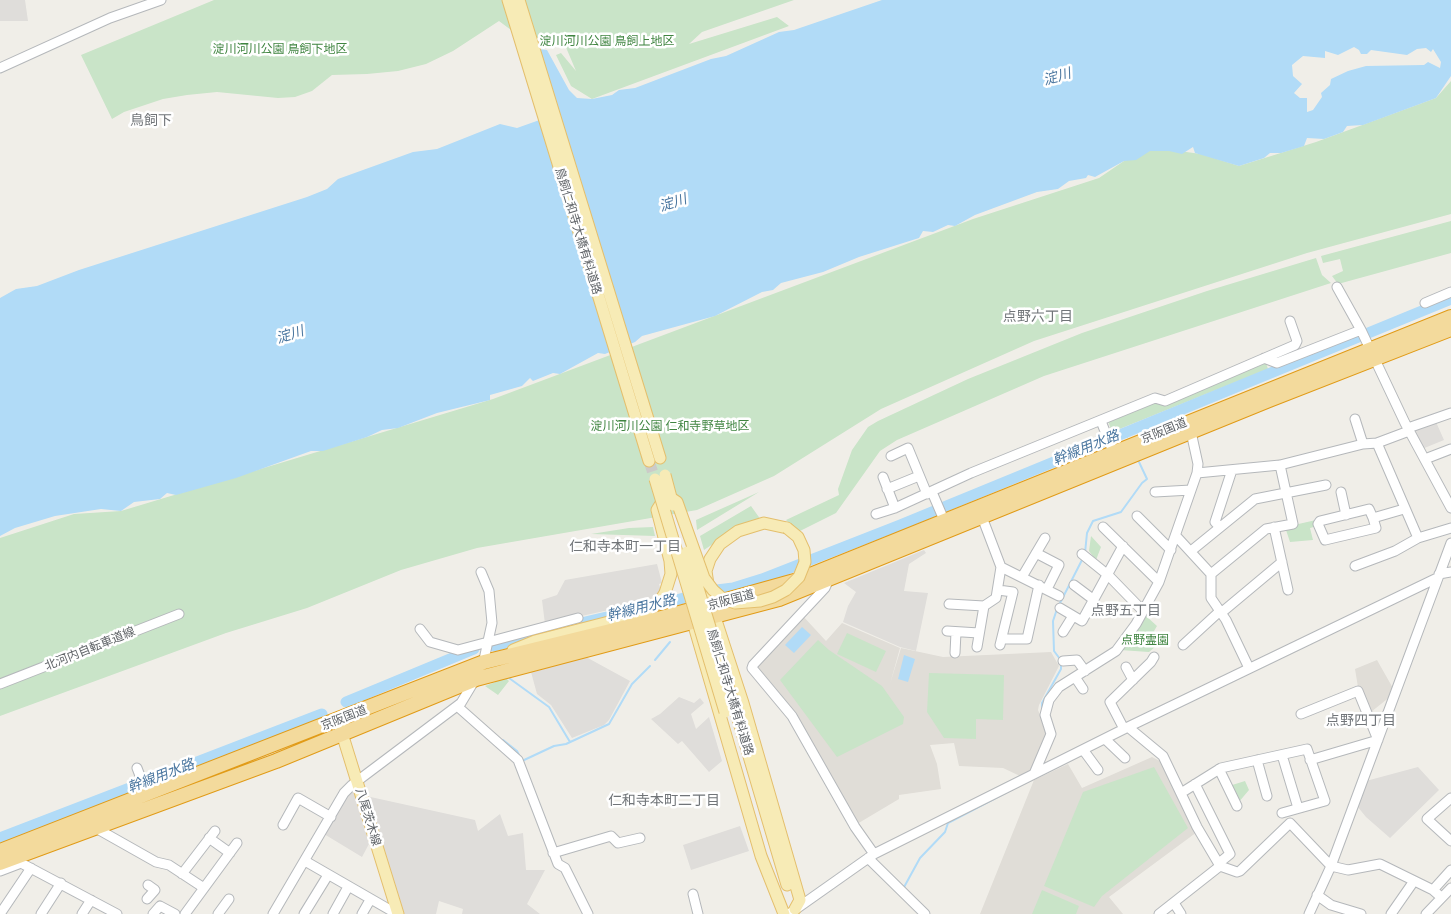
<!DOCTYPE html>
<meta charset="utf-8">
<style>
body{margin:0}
canvas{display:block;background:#f0eee8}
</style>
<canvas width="1451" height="914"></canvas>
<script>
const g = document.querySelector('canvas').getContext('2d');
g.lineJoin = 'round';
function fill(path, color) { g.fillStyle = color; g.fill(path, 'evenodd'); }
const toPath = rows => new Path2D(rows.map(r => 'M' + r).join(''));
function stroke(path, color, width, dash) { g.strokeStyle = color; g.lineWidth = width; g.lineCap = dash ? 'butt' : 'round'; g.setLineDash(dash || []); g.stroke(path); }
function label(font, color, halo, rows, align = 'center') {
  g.font = font + ' Raleway,"Noto Sans JP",sans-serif'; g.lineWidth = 5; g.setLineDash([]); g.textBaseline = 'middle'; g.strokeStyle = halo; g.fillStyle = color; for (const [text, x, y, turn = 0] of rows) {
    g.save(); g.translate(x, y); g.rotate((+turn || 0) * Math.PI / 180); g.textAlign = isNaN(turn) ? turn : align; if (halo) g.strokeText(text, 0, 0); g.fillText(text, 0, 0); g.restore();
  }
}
const industrial = toPath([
 [0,0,25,0,28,21,0,21],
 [1436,422,1444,440,1422,449,1412,432],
 [924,550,926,553,909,564,904,591,928,593,916,651,900,647,843,622,848,606,856,592,844,583],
 [657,564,662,583,659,584,662,594,659,599,545,624,542,600,557,595,565,580],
 [586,657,630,681,609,720,604,725,572,738,551,705,537,694,531,672],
 [679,697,694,703,700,698,704,703,691,714,696,729,709,717,722,761,709,772,682,741,678,744,651,719,660,714],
 [1418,767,1439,790,1390,838,1366,817,1357,806,1366,781],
 [354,792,370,842,362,857,324,834,347,793],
 [366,796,475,820,478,831,500,814,508,836,523,833,526,870,545,870,527,904,540,914,462,914,463,909,439,901,436,914,404,914],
 [740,826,749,851,691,870,683,845]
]);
const education = toPath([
 [802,615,826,641,842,623,900,648,890,684,901,648,943,657,1051,652,1059,666,1039,705,1038,710,1047,732,1031,771,1020,776,1003,768,959,766,954,743,930,745,937,764,941,789,899,795,899,799,857,824,795,715,757,667,757,663],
 [1377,660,1394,690,1391,696,1371,712,1358,687,1355,669],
 [1152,757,1160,761,1197,832,1109,897,1123,914,980,914,1034,780,1068,764,1082,788]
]);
const green = toPath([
 [214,0,794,0,702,32,689,44,777,17,789,26,592,99,571,86,556,55,561,53,576,71,565,45,547,45,543,36,527,42,499,21,453,51,426,64,398,71,367,74,332,75,312,91,295,97,278,98,217,92,187,95,163,99,124,112,112,119,81,55],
 [1451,81,1451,214,1307,253,1034,341,881,409,774,476,697,510,477,548,401,570,307,608,226,633,0,716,0,538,74,514,121,511,493,399,973,219,1099,178,1124,161,1157,148,1201,154,1239,166,1316,142,1436,98],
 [1451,221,1451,253,1338,284,1332,276,1343,271,1340,259,1323,263,1321,256],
 [1316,258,1322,275,1331,283,1044,376,897,440,880,451,836,513,798,532,786,520,839,495,838,489,852,450,868,427,878,421,968,379,1082,333,1207,291],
 [1266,363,1268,369,1112,432,1108,421,1157,401,1169,404],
 [759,492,697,530,696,520],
 [751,506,761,520,738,527,704,550,700,536],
 [1316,520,1317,526,1310,528,1313,540,1290,542,1286,530,1295,528,1294,525],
 [653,527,655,536,591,534,629,528],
 [1091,536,1101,547,1096,560,1089,551],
 [1146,616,1157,626,1154,631,1162,641,1149,652,1120,650],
 [847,633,886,651,876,672,837,654],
 [818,640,829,650,882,686,904,717,903,724,837,757,780,680],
 [929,673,1004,675,1003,720,976,719,976,739,944,738,927,712],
 [506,678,509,681,498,695,485,686],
 [1154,767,1188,828,1102,896,1094,907,1044,886,1083,792],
 [1245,781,1249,790,1238,803,1229,786],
 [1042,890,1079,906,1076,914,1032,914]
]);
const water = toPath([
 [882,0,1451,0,1451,76,1436,98,1363,125,1347,126,1343,132,1324,139,1307,138,1304,146,1281,153,1270,153,1264,158,1239,166,1195,153,1193,147,1182,154,1169,151,1150,151,1136,160,1124,161,1095,177,1088,175,1086,178,1069,181,1058,189,1037,192,975,215,955,226,948,225,933,232,923,231,919,238,859,257,823,272,781,283,773,290,762,292,715,316,642,336,635,342,605,354,598,353,560,374,553,373,533,381,530,378,522,386,490,395,490,400,437,413,398,428,382,430,367,437,323,451,311,451,236,478,176,495,167,493,160,499,134,502,121,511,101,509,55,516,15,528,0,536,0,298,16,289,37,286,79,270,307,197,327,189,338,179,413,152,437,149,500,124,517,128,548,117,530,48,547,50,569,90,577,98,592,99,612,95,619,90,635,88,711,59,726,56,779,32,794,30],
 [1354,47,1359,50,1361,54,1367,54,1371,50,1407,55,1417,49,1426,48,1431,52,1433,49,1441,62,1440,68,1428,62,1424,65,1366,66,1348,71,1331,79,1330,85,1321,93,1322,97,1313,110,1307,112,1307,98,1300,98,1294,93,1302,84,1293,76,1292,65,1303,56,1325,58,1325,51,1338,55],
 [802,627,811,635,794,653,785,645],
 [904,655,915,659,908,682,898,679]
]);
const stream = toPath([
 [1125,432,1127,437],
 [1100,448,1101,442],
 [1085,553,1087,533,1093,521,1121,512,1142,483,1147,479,1139,462],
 [1059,605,1083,558],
 [1057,609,1053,621,1054,651,1060,659],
 [655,660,670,642],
 [509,678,549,707,570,742],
 [1042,711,1042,703,1061,669,1061,664],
 [503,740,517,751,520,757],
 [522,761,554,746,566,744,609,724,632,684,650,666],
 [903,889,920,858,945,832,948,823,1030,780]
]);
const river = toPath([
 [717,590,733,588,762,579,900,525,1451,299],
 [652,606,700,594],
 [581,623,632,611],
 [494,646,545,633],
 [346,702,474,649],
 [0,838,322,714]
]);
const majorTunnel = toPath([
 [649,461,655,479]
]);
const minor = toPath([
 [0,68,110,18,161,0],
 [1337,287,1361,330,1405,423,1451,508],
 [1425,303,1451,292],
 [1264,358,1277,363,1361,330],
 [1355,419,1363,444],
 [1101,421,1113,452],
 [1408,428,1451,413],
 [1377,443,1418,538],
 [891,456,908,448,927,494],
 [1425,459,1451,449],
 [1197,473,1280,465,1363,444,1377,443,1409,431],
 [883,477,895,508],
 [887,489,919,476],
 [932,492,944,520],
 [1155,492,1191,490],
 [1341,492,1346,515],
 [876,514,895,508,971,473,1155,398,1165,401,1295,345,1297,341,1290,321],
 [1137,516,1171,550],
 [1373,518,1369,509,1320,521,1318,524,1325,540,1376,528,1373,518,1404,509],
 [1103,527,1159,582],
 [1220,527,1215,522,1232,470],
 [1274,527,1288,590],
 [1176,536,1211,574,1266,529,1293,524,1280,465],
 [1191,551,1255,499,1326,485],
 [1036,553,1059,565,1047,589],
 [1082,554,1108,575,1143,611],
 [1355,566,1395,551,1418,538,1451,528],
 [1001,567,1059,596],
 [481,572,489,591,492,623,483,664],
 [1211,574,1211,598,1226,620,1249,668],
 [1439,574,1451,572],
 [1022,577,1045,538],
 [829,579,825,588,753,665,752,668,792,716,855,827,874,854],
 [1074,585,1094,600],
 [998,590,1013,592,1000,645],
 [949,604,984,606,996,598,1001,567,982,517],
 [1060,608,1082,621,1123,546],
 [1221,613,1282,562],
 [420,629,430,642,458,650,578,618],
 [947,631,979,633],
 [1063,632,1073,616],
 [1003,639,1027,639,1039,585],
 [1183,645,1220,611],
 [977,647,984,606],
 [955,653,956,632],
 [1063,661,1077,660,1085,671],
 [1126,667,1133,680],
 [1075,677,1083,689],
 [0,684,179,614],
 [457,706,518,760,558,864,565,868,588,914],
 [1301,714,1358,691,1378,740,1310,760],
 [1128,727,1163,756,1197,827,1220,866],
 [1124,729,1110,702,1151,662,1154,657],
 [1105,739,1125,758],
 [1084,751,1098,770],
 [1282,755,1298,808],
 [1257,760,1267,796],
 [137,768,147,794],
 [1219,769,1237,806],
 [1034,774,1051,734,1045,715,1049,700,1059,687,1116,651,1136,624,1159,582,1197,473,1198,464,1191,432],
 [1195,784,1230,854,1219,863],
 [1181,793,1221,768,1307,749,1325,801,1282,813],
 [1451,798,1427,819,1451,841],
 [283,825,298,798,331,817],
 [94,827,156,862,169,865,204,888],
 [209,838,230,853],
 [553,853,611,836,618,843,640,838],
 [16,857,21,863,117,914],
 [868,858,925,914],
 [305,861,397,914],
 [0,871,21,863],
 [182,874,215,831],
 [1433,890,1451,870],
 [693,894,698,914],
 [1317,895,1331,905,1361,914],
 [147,899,155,890,148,885],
 [1174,903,1181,914],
 [0,914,31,868],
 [41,914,61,883],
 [82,914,91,900],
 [153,914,160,906,175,914],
 [185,914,237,843],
 [218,914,229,899],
 [273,914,344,793,352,785,461,703,476,678],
 [304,914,328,875],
 [333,914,348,887],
 [362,914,370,900],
 [789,914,874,854,1128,727,1437,578],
 [1159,914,1220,866,1237,872,1240,871,1290,823,1331,866,1348,870,1380,864,1433,890,1441,897],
 [1309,914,1331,866,1451,543],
 [1391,914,1414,881],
 [1426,914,1451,888]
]);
const major = toPath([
 [508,0,649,461],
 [519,0,660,458],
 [787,528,764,523,738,531,720,544,710,559,706,571,711,605,743,703,800,900,795,909],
 [692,619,761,856,784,914],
 [513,650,535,641,636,615,649,610,660,601,665,593,671,574,670,561,657,510,662,502],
 [735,709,787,885],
 [340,727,398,914]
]);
const highway = toPath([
 [0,851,484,662,647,622,798,580,1451,317],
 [0,863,276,761,476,679,779,599,1269,400,1451,329]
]);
const majorBridge = toPath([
 [665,475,673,505],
 [655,479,725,712],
 [671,498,677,502,704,578,713,590,722,598,735,603,760,601,773,597,786,590,799,577,805,562,804,550,798,537,787,528],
 [687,552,735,709]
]);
const parkNames = [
 ["淀川河川公園 鳥飼上地区",607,41],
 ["淀川河川公園 鳥飼下地区",280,49],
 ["淀川河川公園 仁和寺野草地区",670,426],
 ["点野霊園",1145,640]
];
const streetNames = [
 ["鳥飼仁和寺大橋有料道路",578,231,73],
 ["京阪国道",1164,431,-22],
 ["京阪国道",731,600,-15],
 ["北河内自転車道線",90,649,-22],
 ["鳥飼仁和寺大橋有料道路",730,692,73],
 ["京阪国道",344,718,-21],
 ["八尾茨木線",368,817,73]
];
const waterNames = [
 ["淀川",1057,77,-16],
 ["淀川",673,203,-18],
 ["淀川",290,335,-18],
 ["幹線用水路",1086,448,-22],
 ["幹線用水路",641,608,-14],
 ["幹線用水路",161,776,-21]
];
const neighbourhoodNames = [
 ["鳥飼下",151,121],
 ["点野六丁目",1038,317],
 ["仁和寺本町一丁目",625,547],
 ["点野五丁目",1126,611],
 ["点野四丁目",1361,721],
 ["仁和寺本町二丁目",664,801]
];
fill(industrial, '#dfddda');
fill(education, '#e0ddd7');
fill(green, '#c9e4c8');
fill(water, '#b1dbf7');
stroke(stream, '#b1dbf7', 2);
stroke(river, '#b1dbf7', 11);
stroke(majorTunnel, '#cccbc8', 11, [11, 5.5]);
stroke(minor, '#b5b8bb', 11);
stroke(major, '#e4bf6d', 13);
stroke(highway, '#e19b17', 16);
stroke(minor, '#fff', 9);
stroke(major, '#f7ebb6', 11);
stroke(highway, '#f3da9c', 14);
stroke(majorBridge, '#e4bf6d', 13, []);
stroke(majorBridge, '#f7ebb6', 11);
label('12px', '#408541', '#fff', parkNames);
label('12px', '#5f6367', '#fff', streetNames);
label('italic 14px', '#4b77a0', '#fff', waterNames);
label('14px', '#717579', '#fff', neighbourhoodNames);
</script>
